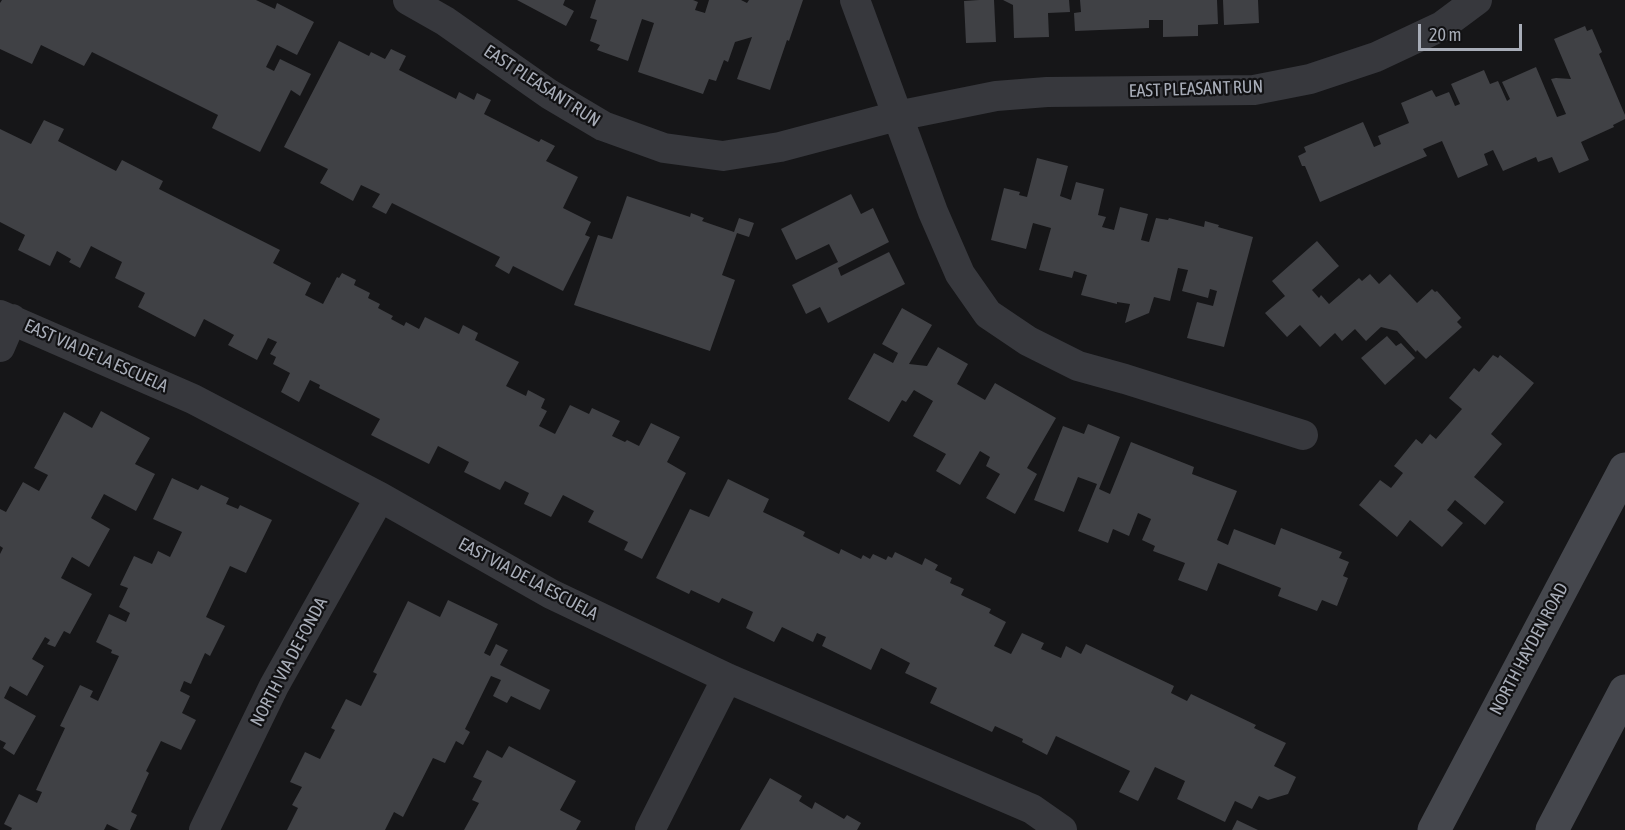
<!DOCTYPE html>
<style>
body{margin:0}
#map{position:relative;width:1625px;height:830px;overflow:hidden;background:#161618;font-family:"Asap Condensed",sans-serif}
canvas{display:block}
.scale{position:absolute;left:1418px;top:24px;width:104px;height:27px;box-sizing:border-box;border:3px solid #a8adb8;border-top:0;padding-left:8px;font-size:18px;line-height:21px;white-space:nowrap;color:#a8adb8;-webkit-text-stroke:4px #111113;paint-order:stroke}
</style>
<div id="map">
<canvas width="1625" height="830"></canvas>
<div class="scale">20 m</div>
</div>
<script>
const g = document.querySelector('canvas').getContext('2d');
g.lineJoin = 'round';
function fill(path, color) { g.fillStyle = color; g.fill(path, 'evenodd'); }
const toPath = rows => new Path2D(rows.map(r => 'M' + r).join(''));
function stroke(path, color, width, dash) { g.strokeStyle = color; g.lineWidth = width; g.lineCap = dash ? 'butt' : 'round'; g.setLineDash(dash || []); g.stroke(path); }
function label(font, color, halo, rows, align = 'center') {
  g.font = font + ' "Asap Condensed",sans-serif'; g.lineWidth = 4.5; g.setLineDash([]); g.textBaseline = 'middle'; g.strokeStyle = halo; g.fillStyle = color; for (const [text, x, y, turn = 0] of rows) {
    g.save(); g.translate(x, y); g.rotate((+turn || 0) * Math.PI / 180); g.textAlign = isNaN(turn) ? turn : align; if (halo) g.strokeText(text, 0, 0); g.fillText(text, 0, 0); g.restore();
  }
}
const building = toPath([
 [2,0,256,0,275,9,277,3,314,22,297,55,277,45,266,67,274,71,280,59,311,74,300,96,291,90,260,152,212,128,218,115,92,52,84,66,41,45,32,64,0,49,0,3],
 [517,0,565,0,563,5,574,11,566,26],
 [596,0,693,0,698,2,695,10,705,13,709,0,741,0,747,3,749,0,803,0,789,41,787,40,770,90,737,79,752,37,735,42,728,62,724,60,716,81,709,79,703,94,638,72,654,23,642,19,628,61,597,50,600,45,590,41,597,20,590,18],
 [979,0,994,0,996,42,966,43,964,1],
 [1003,0,1069,0,1070,12,1048,13,1049,37,1014,38,1013,5],
 [1080,0,1217,0,1218,24,1198,25,1198,36,1163,37,1163,20,1149,20,1149,28,1075,31,1074,13,1081,12],
 [1223,0,1258,0,1259,23,1224,25],
 [1585,26,1587,31,1592,29,1602,52,1599,54,1625,115,1625,119,1613,125,1614,127,1581,142,1589,160,1559,173,1552,157,1538,162,1536,157,1503,171,1493,150,1484,154,1488,165,1458,178,1442,141,1423,149,1427,156,1320,202,1305,166,1302,166,1298,156,1306,152,1304,147,1363,122,1374,147,1381,144,1378,136,1409,123,1401,103,1432,90,1436,97,1449,92,1455,106,1460,104,1451,84,1484,70,1490,84,1498,81,1507,101,1510,99,1502,82,1536,67,1557,117,1566,114,1551,79,1556,78,1571,79,1554,39],
 [339,41,369,56,371,52,385,59,391,49,406,56,399,70,456,99,459,92,474,100,477,93,491,100,484,114,539,142,541,139,555,146,546,161,578,177,563,208,591,222,585,235,590,237,563,291,513,266,509,274,495,266,500,257,392,203,386,214,372,207,380,194,361,185,353,201,320,183,328,169,284,147],
 [44,120,64,129,58,141,116,171,122,160,163,181,159,189,280,250,273,263,311,283,305,295,323,304,337,277,339,278,342,273,356,280,354,285,370,293,368,298,380,304,378,308,393,316,391,319,404,326,406,322,419,329,425,317,459,334,463,325,478,333,475,340,519,362,506,386,526,396,528,390,545,399,541,408,547,411,539,426,555,434,570,405,589,414,592,408,620,421,612,436,625,442,627,440,639,446,651,423,680,437,667,462,686,473,642,559,624,550,628,542,588,522,594,511,563,495,551,517,524,504,529,493,505,481,500,490,464,472,469,462,438,446,429,464,371,435,380,419,319,388,320,385,310,380,299,402,281,392,290,373,273,364,276,357,270,354,277,342,268,338,257,360,228,345,234,335,204,319,195,337,138,307,145,293,115,278,122,262,91,246,80,268,69,262,71,259,57,251,50,266,18,250,25,235,0,222,0,129,31,144],
 [1037,158,1068,166,1060,196,1071,200,1076,182,1104,189,1098,215,1106,217,1102,227,1114,230,1120,207,1148,214,1141,240,1149,242,1156,218,1168,220,1169,218,1204,227,1205,221,1219,225,1218,227,1253,237,1224,347,1187,338,1197,302,1213,306,1217,291,1210,289,1208,298,1182,291,1188,270,1178,268,1170,301,1154,297,1149,313,1125,323,1130,304,1117,302,1117,304,1081,295,1087,275,1074,271,1072,278,1039,270,1051,228,1033,223,1026,249,991,240,1004,188,1020,192,1019,195,1027,197],
 [851,194,861,214,873,208,889,242,838,268,841,276,889,252,905,284,828,323,820,307,806,314,792,285,838,262,829,244,796,260,781,229],
 [627,196,690,217,691,213,704,218,702,221,734,232,739,218,754,223,749,237,737,233,722,275,735,280,710,351,574,305,598,235,612,239],
 [1317,241,1339,266,1312,290,1319,298,1321,295,1329,304,1359,278,1362,281,1370,274,1379,284,1390,274,1417,303,1432,289,1435,292,1437,291,1461,318,1457,322,1462,327,1426,359,1417,350,1416,352,1397,331,1381,327,1366,341,1355,329,1342,341,1335,333,1320,347,1300,325,1287,337,1265,313,1285,296,1272,281],
 [902,308,932,325,909,364,927,366,938,347,968,364,957,384,985,400,995,383,1056,418,1027,468,1037,474,1015,514,986,498,1000,474,986,466,990,457,980,451,960,485,936,471,946,454,913,436,933,401,914,390,906,402,902,400,889,422,848,399,874,353,893,363,898,353,882,344],
 [1387,336,1396,346,1401,343,1415,358,1385,385,1361,358],
 [1493,355,1498,358,1500,355,1534,383,1491,434,1502,444,1474,477,1504,502,1485,525,1455,500,1447,510,1463,523,1442,547,1410,520,1397,537,1359,505,1380,480,1391,488,1403,473,1394,466,1416,439,1422,444,1430,434,1436,439,1462,409,1449,398,1474,368,1479,372],
 [101,411,150,438,135,464,155,474,136,511,104,494,91,518,110,529,89,567,72,557,61,578,92,594,70,634,64,631,55,647,47,644,50,640,45,637,32,659,44,666,27,696,10,686,4,698,36,716,14,755,3,748,6,743,0,740,0,554,3,548,0,546,0,509,6,512,23,482,39,491,48,475,34,468,64,412,92,428],
 [1088,424,1120,437,1099,489,1110,494,1131,442,1194,467,1192,474,1237,491,1217,540,1228,545,1234,529,1275,545,1281,528,1342,552,1339,558,1349,562,1343,576,1348,578,1337,606,1322,600,1317,611,1278,596,1281,588,1218,563,1207,591,1178,580,1185,563,1153,551,1155,546,1142,540,1151,519,1138,513,1129,536,1113,529,1108,543,1078,531,1097,484,1078,477,1064,512,1034,500,1063,426,1084,434],
 [172,478,198,490,201,485,229,498,226,504,238,509,240,505,272,520,246,573,230,566,206,617,225,626,210,656,205,653,191,684,184,681,180,691,190,696,182,713,196,720,181,750,161,741,146,771,149,773,131,812,137,815,130,830,119,830,107,824,104,830,11,830,12,828,4,824,19,794,37,803,42,792,36,790,65,728,60,726,80,685,93,691,90,697,98,701,119,656,111,653,112,650,96,642,109,614,126,622,130,613,119,607,128,588,120,585,134,556,152,564,158,551,170,557,182,532,153,519],
 [728,479,769,499,763,512,805,532,803,536,839,554,841,549,861,559,863,555,870,559,873,554,886,560,888,556,892,558,895,552,922,565,925,558,938,565,935,570,952,578,950,583,964,589,961,595,991,609,989,613,1006,622,994,646,1011,654,1022,633,1044,643,1041,649,1061,658,1066,646,1081,654,1086,644,1174,686,1171,693,1187,701,1191,694,1256,725,1254,728,1286,743,1274,766,1296,777,1288,794,1268,800,1259,796,1252,809,1235,801,1225,822,1177,799,1185,781,1155,767,1138,801,1119,792,1130,771,1056,736,1047,755,1022,742,1023,739,995,726,992,732,930,703,937,688,905,673,910,663,881,648,871,670,822,646,826,637,817,633,813,642,782,627,774,642,746,628,753,612,722,598,719,603,691,590,689,594,656,578,690,509,709,517],
 [448,600,498,624,484,653,490,656,496,644,508,650,500,665,550,690,540,710,511,696,507,703,493,696,501,680,491,676,465,729,470,732,463,745,456,741,445,763,433,758,403,817,394,812,385,830,287,830,298,808,292,805,302,787,290,782,305,752,320,759,335,730,331,728,346,699,361,706,377,674,373,672,408,601,440,617],
 [509,746,576,781,560,810,581,821,576,830,464,830,479,803,472,800,482,781,473,777,487,750,502,758],
 [770,778,802,796,799,801,812,809,815,802,844,819,847,815,861,823,857,830,740,830],
 [1237,820,1258,830,1232,830]
]);
const minor = toPath([
 [408,0,445,21,549,94,603,126,664,148,723,156,780,147,897,116,996,96,1047,92,1254,90,1310,79,1376,57,1442,26,1477,0],
 [855,0,933,212,960,274,988,314,1028,341,1078,366,1125,379,1303,435],
 [0,315,193,399,380,497,551,594,727,678,1032,809,1062,830],
 [0,347,12,319],
 [204,830,274,686,380,497],
 [650,830,727,678]
]);
const secondary = toPath([
 [1434,830,1625,469],
 [1552,830,1625,691]
]);
const streetNames = [
 ["EAST PLEASANT RUN",542,86,33],
 ["EAST PLEASANT RUN",1196,89,-2],
 ["EAST VIA DE LA ESCUELA",96,356,24],
 ["EAST VIA DE LA ESCUELA",528,579,28],
 ["NORTH HAYDEN ROAD",1529,649,-62],
 ["NORTH VIA DE FONDA",289,662,-62]
];
fill(building, '#404145');
stroke(minor, '#37383d', 30);
stroke(secondary, '#45474d', 33);
label('18px', '#a8adb8', '#111113', streetNames);
</script>
